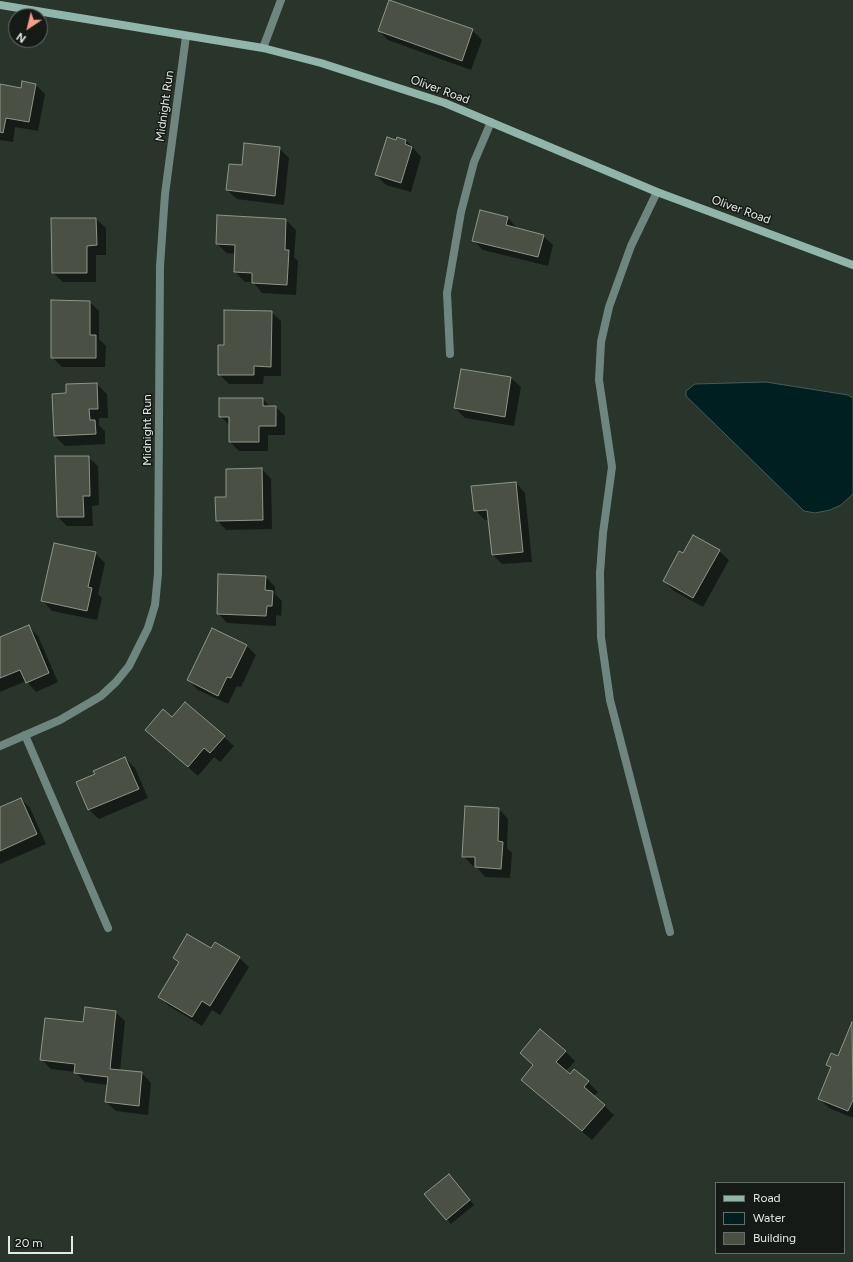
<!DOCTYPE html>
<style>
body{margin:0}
#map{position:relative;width:853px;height:1262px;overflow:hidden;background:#29342b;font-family:Figtree,sans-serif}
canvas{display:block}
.legend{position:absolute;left:715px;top:1182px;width:130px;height:72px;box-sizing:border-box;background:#151a16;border:1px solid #676d69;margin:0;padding:5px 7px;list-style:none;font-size:12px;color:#e3eae5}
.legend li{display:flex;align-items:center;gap:8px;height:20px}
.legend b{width:20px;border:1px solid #676d69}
.north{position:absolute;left:8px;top:8px;width:40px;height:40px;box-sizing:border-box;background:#151a16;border:1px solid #676d69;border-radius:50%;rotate:215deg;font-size:11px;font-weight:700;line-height:16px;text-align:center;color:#e3eae5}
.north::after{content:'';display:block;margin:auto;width:14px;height:18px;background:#f49e8a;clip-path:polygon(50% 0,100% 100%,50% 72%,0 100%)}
.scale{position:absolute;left:8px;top:1236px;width:65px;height:18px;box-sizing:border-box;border:2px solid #e3eae5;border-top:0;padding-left:5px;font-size:12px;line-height:14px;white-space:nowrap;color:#e3eae5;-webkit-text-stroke:3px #151a16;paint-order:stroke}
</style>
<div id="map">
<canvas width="853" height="1262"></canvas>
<ul class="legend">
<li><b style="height:5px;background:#90b6ab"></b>Road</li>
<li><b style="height:11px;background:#001f20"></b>Water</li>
<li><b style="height:11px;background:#4a5043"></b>Building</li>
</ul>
<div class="north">N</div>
<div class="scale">20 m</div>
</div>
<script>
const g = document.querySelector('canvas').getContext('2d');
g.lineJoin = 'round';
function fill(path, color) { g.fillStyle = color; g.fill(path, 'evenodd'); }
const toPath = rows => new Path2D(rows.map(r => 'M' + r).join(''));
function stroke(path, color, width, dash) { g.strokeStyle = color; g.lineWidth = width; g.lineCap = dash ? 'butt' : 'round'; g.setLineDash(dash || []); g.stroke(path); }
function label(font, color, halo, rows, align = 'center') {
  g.font = font + ' Figtree,sans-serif'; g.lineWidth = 3; g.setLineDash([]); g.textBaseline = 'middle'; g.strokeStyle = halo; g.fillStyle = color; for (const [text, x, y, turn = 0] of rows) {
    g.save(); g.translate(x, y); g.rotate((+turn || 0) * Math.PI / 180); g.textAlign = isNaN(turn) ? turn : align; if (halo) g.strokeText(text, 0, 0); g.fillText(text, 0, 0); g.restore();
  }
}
const water = toPath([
 [766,382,848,395,853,398,853,494,841,505,830,510,815,513,804,511,686,396,686,391,695,384,766,382]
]);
const shadow = toPath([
 [472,30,482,40,471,70,388,40,379,31],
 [0,85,22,90,36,85,45,94,38,131,15,127,13,142,0,140,0,141],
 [406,140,421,157,411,192,386,185,376,175,397,141],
 [279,148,289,158,284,205,237,199,227,190],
 [481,211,508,218,517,228,517,229,543,236,553,245,548,266,483,250,473,240],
 [52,219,96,219,106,228,106,255,96,255,96,282,63,282,53,273],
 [286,220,296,230,294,257,298,261,296,295,262,293,253,282,245,282,235,272,236,254,227,253,217,244],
 [90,302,99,311,99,339,106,346,105,367,62,367,52,357],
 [271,312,281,321,281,376,264,376,263,384,229,384,219,374,225,346],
 [462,370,511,378,521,387,514,426,465,418,455,408],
 [97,384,107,394,108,418,99,418,99,425,105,431,105,444,65,446,55,436,53,395,67,394],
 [263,399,270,407,276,407,285,416,285,435,268,435,268,451,239,451,230,442,230,426,220,416],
 [88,457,98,466,99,505,92,506,93,526,67,526,58,517],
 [262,469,271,479,272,529,226,530,217,520,227,498],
 [516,483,525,493,532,562,502,564,493,555,489,520,485,520,475,510],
 [719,551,729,560,703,607,674,591,664,581],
 [95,553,105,563,98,594,102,598,97,620,52,611,43,601],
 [266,577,275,587,275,594,282,601,281,616,276,615,276,626,227,623,218,613],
 [29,627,38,636,58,682,36,692,26,681,0,692,0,639],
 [247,646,256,655,241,687,237,686,228,704,198,690,188,680],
 [172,718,224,737,234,746,220,762,214,757,198,776,146,730],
 [125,758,135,768,148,798,99,819,89,810,77,782,96,774],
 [21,799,30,808,46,844,0,864,0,808],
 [499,809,508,819,507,848,512,853,510,878,485,877,476,866,473,866,463,856],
 [211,949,239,958,249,967,220,1015,212,1010,202,1026,169,1006,159,997,179,963,174,958],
 [115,1012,125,1021,120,1071,142,1073,151,1083,148,1115,116,1111,106,1102,108,1085,85,1082,75,1072,51,1069,42,1060],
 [853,1023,853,1118,829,1108,819,1098,831,1069,827,1064,839,1057],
 [565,1051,575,1061,565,1072,570,1076,588,1082,598,1092,594,1096,614,1115,592,1140,532,1089,522,1080,534,1066,521,1053],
 [453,1180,474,1205,451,1224,447,1219]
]);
const building = toPath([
 [389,0,473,29,462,61,378,31,389,0],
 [22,81,36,84,29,122,6,118,3,133,0,132,0,84,21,88,22,81],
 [387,137,396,140,397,137,406,140,405,144,412,147,401,183,375,175,387,137],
 [244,143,280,147,275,196,226,190,229,164,242,165,244,143],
 [480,210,508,217,506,225,544,235,538,257,472,241,480,210],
 [217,215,286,219,285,250,289,250,287,285,252,283,252,273,234,272,235,245,216,244,217,215],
 [51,218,96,218,97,245,87,246,87,273,52,273,51,218],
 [51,300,90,301,90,335,96,335,96,358,51,358,51,300],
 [224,310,272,311,271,367,254,366,254,375,218,375,218,345,224,345,224,310],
 [461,369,511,377,505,417,454,408,461,369],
 [97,383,98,409,89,409,90,420,95,420,96,434,54,436,52,394,66,393,66,384,97,383],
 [219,398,263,398,263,406,276,406,276,426,259,426,259,442,229,442,229,417,219,417,219,398],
 [55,456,89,456,90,496,83,496,84,517,57,517,55,456],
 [262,468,263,520,216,521,215,497,226,497,226,469,262,468],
 [516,482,523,552,492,555,487,510,474,511,471,486,516,482],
 [693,535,720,550,693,598,663,581,679,551,683,553,693,535],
 [54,543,96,552,88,587,92,588,87,611,41,601,54,543],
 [218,574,266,576,265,590,273,591,272,606,267,606,266,616,217,614,218,574],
 [29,625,49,673,26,683,20,670,0,678,0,637,29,625],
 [212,628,247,645,231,678,227,677,218,696,187,680,212,628],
 [185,702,225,736,210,753,204,748,188,767,145,730,163,709,172,717,185,702],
 [125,757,139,789,88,810,76,782,95,774,93,771,125,757],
 [21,798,37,834,0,851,0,807,21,798],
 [465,806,499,808,498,841,503,842,501,869,475,867,475,857,462,857,465,806],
 [187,934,211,948,215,942,240,957,210,1006,202,1001,192,1017,158,997,179,962,173,958,187,934],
 [85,1007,116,1011,110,1069,142,1072,139,1106,105,1102,108,1077,74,1073,75,1064,40,1060,45,1018,83,1022,85,1007],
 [852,1022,853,1100,848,1111,818,1099,831,1067,826,1065,831,1053,838,1056,852,1022],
 [540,1029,566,1051,556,1062,570,1074,574,1069,589,1081,584,1087,605,1105,582,1131,521,1080,533,1065,520,1053,540,1029],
 [449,1174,470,1200,446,1220,424,1194,449,1174]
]);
const lane = toPath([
 [657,192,631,246,609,307,601,342,599,380,612,467,603,533,600,573,601,637,610,700,670,932],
 [450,354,447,293,461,212,474,162,491,122],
 [25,735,108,928]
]);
const street = toPath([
 [263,48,281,0],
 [0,746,60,720,101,696,116,682,129,666,148,628,155,605,158,574,160,266,165,194,186,36]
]);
const secondary = toPath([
 [0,5,263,48,321,63,445,103,657,192,853,265]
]);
const streetNames = [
 ["Oliver Road",440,90,20],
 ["Midnight Run",165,106,-82],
 ["Oliver Road",741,210,20],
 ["Midnight Run",147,430,-90]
];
fill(water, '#001f20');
stroke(water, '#445c5b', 1);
fill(shadow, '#0007');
fill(building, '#4a5043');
stroke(building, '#8f9688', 1);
stroke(lane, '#6e867f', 8);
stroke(street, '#6e867f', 8);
stroke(secondary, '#90b6ab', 8);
label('12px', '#e3eae5', '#151a16', streetNames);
</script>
